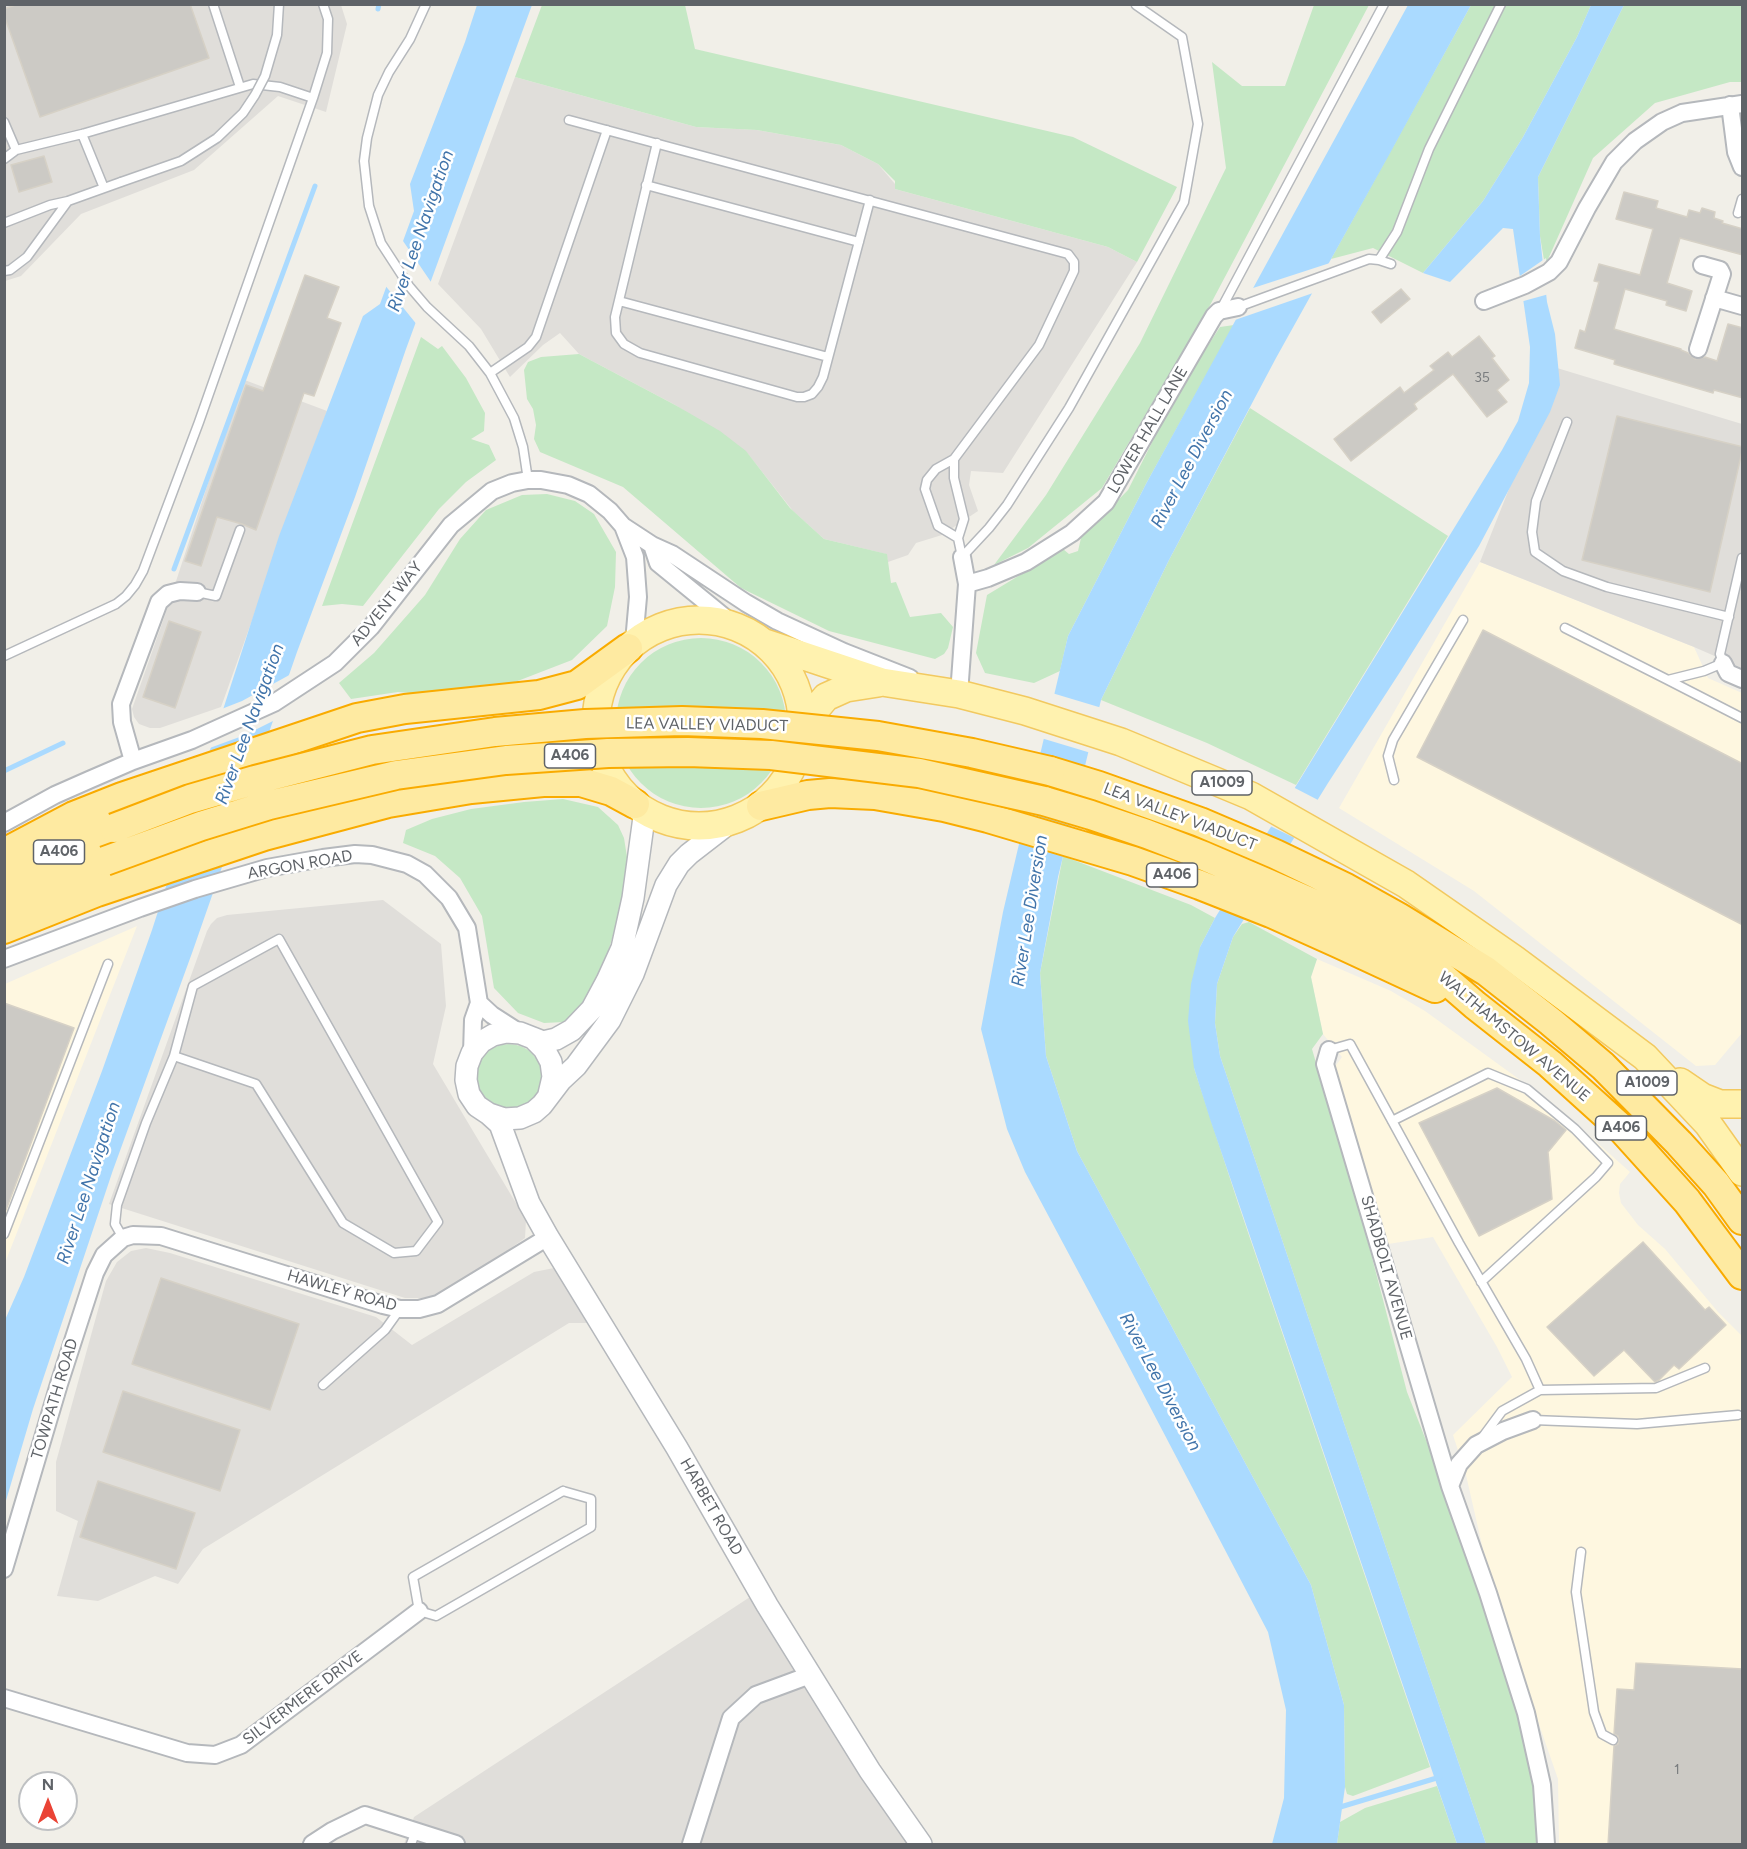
<!DOCTYPE html>
<style>
body{margin:0}
#map{position:relative;width:1747px;height:1849px;overflow:hidden;background:#f1efe8;font-family:Figtree,sans-serif}
canvas{display:block}
.frame{position:absolute;inset:0;border:6px solid #5f6368;pointer-events:none}
.north{position:absolute;left:18px;top:1771px;width:60px;height:60px;box-sizing:border-box;background:#fff;border:2px solid #bfc1c3;border-radius:50%;rotate:0deg;font-size:16px;font-weight:700;line-height:24px;text-align:center;color:#5f6368}
.north::after{content:'';display:block;margin:auto;width:21px;height:27px;background:#ea4335;clip-path:polygon(50% 0,100% 100%,50% 72%,0 100%)}
</style>
<div id="map">
<canvas width="1747" height="1849"></canvas>
<div class="frame"></div>
<div class="north">N</div>
</div>
<script>
const g = document.querySelector('canvas').getContext('2d');
g.lineJoin = 'round';
function fill(path, color) { g.fillStyle = color; g.fill(path, 'evenodd'); }
const toPath = rows => new Path2D(rows.map(r => 'M' + r).join(''));
function stroke(path, color, width, dash) { g.strokeStyle = color; g.lineWidth = width; g.lineCap = dash ? 'butt' : 'round'; g.setLineDash(dash || []); g.stroke(path); }
function label(font, color, halo, rows, align = 'center') {
  g.font = font + ' Figtree,sans-serif'; g.lineWidth = 5; g.setLineDash([]); g.textBaseline = 'middle'; g.strokeStyle = halo; g.fillStyle = color; for (const [text, x, y, turn = 0] of rows) {
    g.save(); g.translate(x, y); g.rotate((+turn || 0) * Math.PI / 180); g.textAlign = isNaN(turn) ? turn : align; if (halo) g.strokeText(text, 0, 0); g.fillText(text, 0, 0); g.restore();
  }
}
const commercial = toPath([
 [1480,562,1694,647,1708,678,1742,693,1742,1033,1715,1065,1696,1066,1474,891,1339,808],
 [137,926,5,1263,5,984],
 [1317,959,1391,991,1425,1011,1556,1106,1630,1172,1620,1184,1619,1193,1621,1203,1638,1225,1665,1249,1718,1312,1742,1336,1742,1844,1559,1844,1558,1779,1492,1589,1466,1475,1453,1435,1512,1377,1497,1347,1433,1237,1388,1244,1334,1068,1342,1057,1323,1034,1311,977]
]);
const industrial = toPath([
 [5,5,341,5,347,24,326,112,278,96,194,170,81,214,21,276,5,281],
 [515,77,696,127,757,130,841,145,878,164,895,184,895,189,1108,247,1137,262,1003,473,971,471,969,485,978,511,942,535,916,543,908,555,888,562,886,554,824,539,793,511,748,454,677,406,579,354,560,333,543,345,510,377,481,329,438,284],
 [1557,368,1742,424,1742,668,1694,647,1480,562],
 [242,379,327,411,221,707,160,728,150,728,139,724,134,717,132,709,165,615],
 [383,900,441,944,446,1006,433,1064,526,1220,525,1238,453,1290,439,1295,422,1298,405,1298,109,1204,207,931,211,924,217,918,227,915],
 [146,1248,170,1253,376,1317,412,1345,534,1272,554,1268,587,1323,569,1323,203,1549,178,1584,155,1576,98,1601,57,1596,78,1521,56,1511,56,1462,106,1281,117,1262,131,1251],
 [750,1597,869,1781,913,1844,404,1844,414,1817]
]);
const green = toPath([
 [542,5,685,5,695,49,1073,137,1177,187,1137,262,1108,247,895,189,895,181,878,164,841,145,757,130,696,127,515,77],
 [1314,5,1369,5,1208,309,1102,488,1028,548,994,565,1046,495,1140,343,1226,168,1212,62,1242,86,1285,86],
 [1471,5,1591,5,1577,37,1523,137,1483,201,1423,273,1373,248,1331,259],
 [1624,5,1742,5,1742,82,1730,82,1655,103,1593,158,1545,266,1540,236,1538,177],
 [1234,325,1147,482,1068,636,1060,671,1034,683,985,673,976,653,987,595,1063,549,1069,554,1078,551,1081,538,1128,490,1178,391,1220,327],
 [421,337,438,349,442,346,466,378,485,413,484,431,471,439,489,445,496,460,466,482,439,509,363,606,342,604,322,606],
 [579,354,677,406,720,431,746,451,790,508,824,539,887,554,891,583,896,582,910,617,941,613,953,627,948,648,944,654,935,659,829,631,741,588,623,487,540,452,534,439,536,425,533,409,527,399,524,370,528,362,541,357],
 [1250,408,1448,536,1296,785,1207,743,1101,700,1169,560],
 [547,494,575,501,594,514,616,552,615,587,607,626,572,660,515,682,436,695,398,692,351,699,339,683,374,653,425,595,460,539,486,510,522,495],
 '616 723a85 85 0 1 1 170 0a85 85 0 1 1-170 0Z',
 [563,799,598,807,618,825,624,838,627,857,625,892,618,920,605,961,583,1003,564,1022,544,1023,518,1013,494,988,482,916,460,878,435,856,403,843,406,830,432,819,471,809,524,802],
 [1063,856,1191,905,1215,918,1200,947,1194,1068,1238,1203,1430,1767,1353,1796,1347,1794,1345,1787,1344,1705,1311,1585,1077,1151,1046,1056,1040,973],
 [1249,922,1317,959,1311,977,1323,1034,1312,1049,1369,1246,1407,1392,1468,1547,1523,1725,1539,1817,1539,1844,1486,1844,1220,1056,1215,1023,1217,984,1233,937,1242,924],
 '476 1077a33 33 0 1 1 66 0a33 33 0 1 1-66 0Z',
 [1437,1786,1457,1844,1337,1844,1340,1822,1365,1808]
]);
const water = toPath([
 [477,5,532,5,406,349,355,497,297,652,192,953,113,1170,33,1409,5,1504,5,1320,24,1277,102,1071,152,930,279,536,363,316,380,304,414,211,410,184,465,42],
 [1408,5,1471,5,1389,155,1276,358,1169,560,1101,700,1058,877,1040,973,1046,1056,1077,1151,1311,1585,1344,1705,1345,1787,1337,1844,1272,1844,1284,1798,1286,1710,1268,1632,1126,1361,1025,1172,1007,1129,981,1029,1003,912,1068,636,1147,482],
 [1591,5,1624,5,1538,177,1540,236,1547,302,1555,334,1560,385,1550,412,1479,546,1400,672,1328,783,1233,937,1217,984,1215,1023,1220,1056,1486,1844,1457,1844,1210,1119,1194,1068,1188,1021,1191,984,1200,947,1215,918,1502,450,1518,421,1529,383,1530,347,1513,229,1503,228,1450,282,1423,273,1483,201,1523,137,1577,37]
]);
const pier = toPath([
 [401,238,433,285,418,326,384,284],
 [1546,258,1549,294,1520,302,1517,278],
 [1333,262,1316,292,1232,321,1250,289],
 [293,673,277,719,245,735,207,749,219,710,242,701],
 [1052,693,1102,708,1091,753,1041,738],
 [1291,786,1320,801,1297,839,1268,825]
]);
const stream = toPath([
 [378,9,379,4],
 [174,569,315,186],
 [4,771,63,743],
 [1337,1808,1440,1777]
]);
const building = toPath([
 [18,4,190,4,209,58,40,117,4,15,4,9,18,4],
 [44,156,52,182,19,192,11,165,44,156],
 [1624,192,1658,201,1656,208,1687,217,1689,210,1700,213,1702,208,1715,212,1714,218,1723,221,1722,223,1743,229,1743,255,1680,238,1667,283,1692,291,1686,311,1666,305,1667,301,1625,289,1614,329,1681,349,1681,350,1688,353,1695,359,1705,357,1717,361,1728,324,1743,328,1743,398,1714,390,1713,393,1614,364,1615,360,1575,348,1580,330,1585,332,1599,282,1594,281,1599,264,1640,275,1653,229,1616,219,1624,192],
 [305,275,339,287,327,318,341,323,314,396,304,393,256,530,242,524,217,517,201,566,185,561,246,385,263,391,305,275],
 [1401,289,1410,299,1381,323,1372,312,1401,289],
 [1479,336,1495,356,1492,358,1509,380,1497,390,1507,402,1487,417,1453,374,1414,404,1417,409,1351,461,1334,439,1400,387,1404,393,1434,370,1430,366,1448,352,1452,357,1479,336],
 [1617,416,1743,447,1710,592,1582,560,1617,416],
 [169,621,201,632,175,708,143,697,169,621],
 [1483,630,1743,764,1743,925,1417,757,1483,630],
 [4,1003,74,1028,6,1210,4,1210,4,1003],
 [1497,1088,1555,1121,1566,1130,1548,1152,1552,1199,1479,1236,1419,1123,1497,1088],
 [1643,1242,1705,1310,1709,1307,1726,1325,1679,1369,1674,1365,1659,1380,1655,1382,1624,1350,1594,1376,1547,1327,1643,1242],
 [161,1278,299,1324,270,1410,132,1364,161,1278],
 [123,1391,240,1430,220,1491,103,1452,123,1391],
 [98,1481,195,1513,176,1569,80,1537,98,1481],
 [1636,1663,1743,1669,1743,1845,1608,1845,1614,1746,1618,1744,1619,1740,1618,1736,1614,1734,1617,1689,1634,1690,1636,1663]
]);
const service = toPath([
 [213,4,240,87],
 [426,4,410,39,389,72,378,95,367,138,364,161,369,206,381,243,409,286,427,307,469,346,490,373,514,418,523,447,528,480],
 [569,120,1068,254,1074,262,1074,271,1039,345,954,459,936,469,927,480,925,489,938,526,958,538],
 [4,122,16,150],
 [82,134,104,188],
 [657,143,615,317,616,333,624,344,640,353,797,397,804,397,812,394,818,387,823,377,870,200],
 [4,159,16,150,82,134,253,84,280,87,313,98],
 [646,185,859,242],
 [1738,213,1742,199],
 [4,223,50,205,68,201],
 [1379,260,1397,232,1429,149,1501,4],
 [4,271,10,270,27,257,68,201,121,182],
 [619,301,828,357],
 [1238,307,1369,259,1379,260,1391,264],
 [1220,311,1384,4],
 [490,373,528,347,536,337,607,130],
 [1567,422,1536,501,1532,532,1535,552,1563,571,1607,587,1729,617],
 [954,459,954,478,964,519,958,538,962,557],
 [962,557,989,528,1007,505,1069,408,1184,202,1198,124,1182,37,1136,5],
 [197,592,216,596,240,530],
 [1565,628,1668,680,1704,671,1723,663,1720,654,1742,558],
 [4,656,116,604,126,596,135,585,143,571,199,422,313,98,327,53,328,19,323,4],
 [1668,680,1742,718],
 [1394,780,1388,756,1393,740,1463,620],
 [1329,1050,1350,1044,1459,1243,1526,1359,1540,1390],
 [1392,1121,1488,1073,1527,1089,1575,1129,1608,1163,1596,1177,1481,1282],
 [4,1234,108,964],
 [123,1238,115,1224,117,1205,146,1123,174,1056,193,986,279,939,438,1222,416,1251,394,1253,343,1223,256,1084,174,1056],
 [323,1385,385,1330,400,1309],
 [1533,1420,1637,1424,1738,1415],
 [1482,1438,1502,1411,1540,1390,1656,1388,1705,1368],
 [563,1491,591,1499,591,1527,436,1616,419,1611,413,1577,563,1491],
 [1581,1552,1576,1592,1594,1712,1602,1734,1613,1740],
 [411,1844,416,1831]
]);
const minor = toPath([
 [1730,105,1736,152,1742,167],
 [1714,298,1742,306],
 [1484,301,1525,285,1549,272,1559,262,1587,208,1614,162,1635,141,1662,122,1682,113,1742,104],
 [1698,349,1722,274,1720,270,1702,265],
 [623,526,635,557,638,597,634,642],
 [652,545,658,563,734,625],
 [967,584,988,578,1026,562,1072,533,1106,502,1214,316,1219,311,1238,307],
 [1723,663,1728,673,1742,679],
 [959,694,967,584,962,557],
 [133,761,122,722,121,704,159,602,168,594,180,591,197,592],
 [4,823,55,795,89,780,133,761,192,740,274,703,335,663,371,627,451,525,492,491,512,483,528,480,541,480,568,485,589,494,610,511,623,526,652,545,672,554,746,603,777,621,844,652,910,678],
 [4,959,140,908,195,889,267,868,323,858,355,854,372,855,407,864,425,874,449,898,467,928,479,1003,492,1015,520,1033],
 [1329,1050,1325,1064,1450,1486,1488,1593,1526,1713,1542,1785,1546,1844],
 [472,1053,473,1020,479,1003],
 [1450,1486,1459,1464,1476,1445,1503,1431,1533,1420],
 [4,1569,59,1384,95,1273,104,1255,123,1238,133,1235,161,1236,383,1305,400,1309,419,1309,438,1304,548,1237],
 [4,1698,187,1753,215,1755,241,1745,419,1611],
 [312,1844,332,1831,365,1815,456,1844],
 [691,1844,731,1718,756,1695,810,1675]
]);
const tertiary = toPath([
 [645,810,633,898,622,948,607,981,592,1009,572,1030,556,1039,543,1042,520,1033,506,1032,493,1035,481,1042,472,1053,467,1066,466,1080,469,1094,477,1106,489,1114,504,1119,520,1118,534,1112,542,1105,561,1080,576,1066,610,1020,633,974,666,885,679,864,689,854,733,820],
 [533,1038,544,1049,551,1062,553,1077,549,1094],
 [489,1114,500,1124,529,1203,548,1237,677,1448,767,1605,870,1771,921,1844]
]);
const primary = toPath([
 '596 723a103 103 0 1 1 206 0a103 103 0 1 1-206 0Z',
 [765,643,882,682,959,694,1025,711,1121,742,1251,796,1406,884,1514,959,1645,1057,1708,1124,1742,1172],
 [803,736,816,709,826,697,846,688,878,683],
 [1680,1082,1702,1097,1720,1104,1742,1104]
]);
const trunk = toPath([
 [1050,771,1099,786,1200,822,1275,854,1346,888,1398,917,1486,971,1551,1022,1603,1066,1679,1143,1716,1184,1742,1220],
 [1044,801,1091,815,1147,834,1204,856,1267,883,1342,916,1394,945,1445,979,1475,1005,1550,1064,1622,1129,1687,1201,1742,1275],
 [761,806,808,795,830,793,875,795,944,807,988,818,1133,861,1200,885,1271,913,1340,944,1435,988],
 [4,853,74,816,122,797,357,718,405,709,539,695,577,685,628,648],
 [4,876,114,828],
 [4,906,105,861],
 [4,929,97,892,264,836,388,803,471,789,543,782,581,782,611,791,635,804]
]);
const serviceBridge = toPath([
 [121,182,181,161,217,138,243,113,255,95,265,76,277,35,279,4]
]);
const trunkBridge = toPath([
 [114,828,190,799,255,780,372,750,495,732,585,724,682,721,762,724,878,736,972,753,1050,771],
 [105,861,201,826,269,805,396,775,506,760,608,753,688,752,771,755,919,773,1044,801]
]);
const numberNames = [
 ["35",1482,378],
 ["1",1677,1770]
];
const shields = [
 [570,756,51],
 [1222,783,60],
 [59,852,51],
 [1172,875,51],
 [1647,1083,60],
 [1621,1128,51]
];
const shieldNames = [
 ["A406",570,756],
 ["A1009",1222,783],
 ["A406",59,852],
 ["A406",1172,875],
 ["A1009",1647,1083],
 ["A406",1621,1128]
];
const streetNames = [
 ["LOWER HALL LANE",1148,430,-60],
 ["ADVENT WAY",387,604,-51],
 ["LEA VALLEY VIADUCT",707,725,1],
 ["LEA VALLEY VIADUCT",1180,817,21],
 ["ARGON ROAD",300,865,-10],
 ["WALTHAMSTOW AVENUE",1514,1037,40],
 ["SHADBOLT AVENUE",1386,1268,74],
 ["HAWLEY ROAD",342,1291,16],
 ["TOWPATH ROAD",55,1399,-73],
 ["HARBET ROAD",711,1507,60],
 ["SILVERMERE DRIVE",303,1698,-37]
];
const waterNames = [
 ["River Lee Navigation",421,231,-71],
 ["River Lee Diversion",1192,459,-62],
 ["River Lee Navigation",250,724,-70],
 ["River Lee Diversion",1030,911,-81],
 ["River Lee Navigation",89,1183,-72],
 ["River Lee Diversion",1160,1382,62]
];
fill(commercial, '#fef7e0');
fill(industrial, '#e0deda');
fill(green, '#c5e8c5');
fill(water, '#aadaff');
fill(pier, '#f1efe8');
stroke(stream, '#aadaff', 5);
fill(building, '#cccac5');
stroke(building, '#d6d1c6', 1.5);
stroke(service, '#b5b8bc', 11);
stroke(minor, '#b5b8bc', 20);
stroke(tertiary, '#b5b8bc', 24);
stroke(primary, '#f2c960', 30);
stroke(trunk, '#f9ab00', 32);
stroke(service, '#fff', 8);
stroke(minor, '#fff', 16);
stroke(tertiary, '#fff', 21);
stroke(primary, '#fff2af', 27);
stroke(trunk, '#feeaa1', 28);
stroke(serviceBridge, '#b5b8bc', 11, []);
stroke(trunkBridge, '#f9ab00', 32, []);
stroke(serviceBridge, '#fff', 8);
stroke(trunkBridge, '#feeaa1', 28);
label('14px', '#7a7d7f', null, numberNames);
for (const [x, y, w] of shields) { const box = new Path2D(); box.roundRect(x - w / 2, y - 12, w, 24, 4.5); g.fillStyle = '#fff'; g.fill(box); stroke(box, '#5f6368', 1.5); }
label('bold 15px', '#5f6368', null, shieldNames);
label('16px', '#5f6368', '#fff', streetNames);
label('italic 18px', '#4174aa', '#fff', waterNames);
</script>
